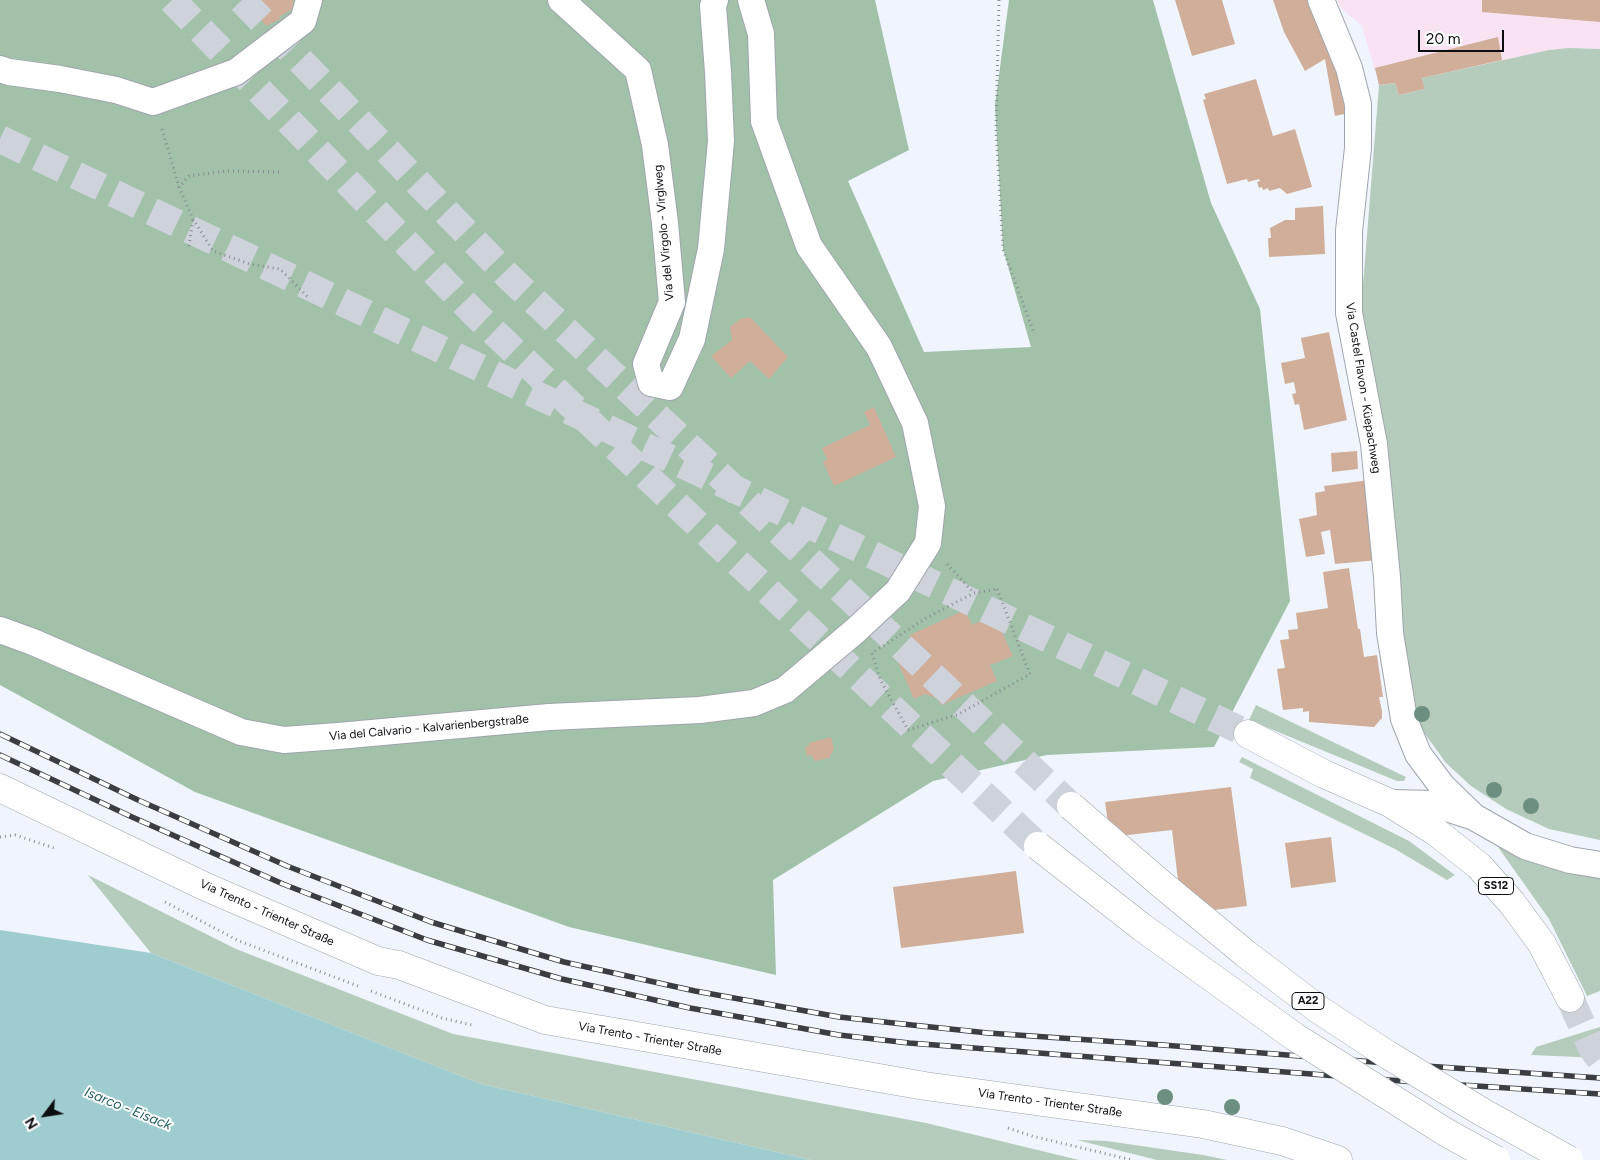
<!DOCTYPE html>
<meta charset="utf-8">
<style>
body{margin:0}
#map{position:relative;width:1600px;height:1160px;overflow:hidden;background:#f0f5fd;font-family:Figtree,sans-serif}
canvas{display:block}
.north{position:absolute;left:20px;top:1090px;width:50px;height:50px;-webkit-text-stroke:4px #fff;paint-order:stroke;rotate:239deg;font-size:14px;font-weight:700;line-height:20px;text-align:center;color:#0b0d11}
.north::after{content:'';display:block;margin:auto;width:18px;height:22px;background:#0b0d11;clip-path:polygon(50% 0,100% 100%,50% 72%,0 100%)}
.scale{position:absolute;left:1418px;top:30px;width:86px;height:22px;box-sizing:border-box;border:2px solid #0b0d11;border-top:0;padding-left:6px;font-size:15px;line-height:18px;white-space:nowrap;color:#0b0d11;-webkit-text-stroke:4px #fff;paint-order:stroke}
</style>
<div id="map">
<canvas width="1600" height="1160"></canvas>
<div class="north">N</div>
<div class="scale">20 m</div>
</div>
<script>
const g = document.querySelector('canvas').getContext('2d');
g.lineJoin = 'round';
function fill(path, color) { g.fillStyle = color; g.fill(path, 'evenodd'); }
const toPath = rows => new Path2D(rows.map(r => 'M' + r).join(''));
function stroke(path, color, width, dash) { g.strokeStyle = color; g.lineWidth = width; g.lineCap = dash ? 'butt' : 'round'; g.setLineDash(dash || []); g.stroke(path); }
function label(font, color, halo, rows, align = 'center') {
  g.font = font + ' Figtree,sans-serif'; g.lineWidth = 4; g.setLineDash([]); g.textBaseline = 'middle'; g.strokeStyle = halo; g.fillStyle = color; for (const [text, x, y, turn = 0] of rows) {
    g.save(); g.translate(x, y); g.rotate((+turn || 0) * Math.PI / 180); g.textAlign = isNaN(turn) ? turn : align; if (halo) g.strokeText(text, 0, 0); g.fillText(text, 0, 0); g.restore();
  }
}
const education = toPath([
 [1337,0,1600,0,1600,49,1569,48,1549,50,1422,78,1379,85,1362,26,1341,8]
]);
const green = toPath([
 [1569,48,1600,49,1600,840,1549,829,1506,809,1471,786,1446,763,1425,734,1408,701,1361,310,1379,85,1395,83,1399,95,1425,89,1422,78,1549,50],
 [1256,705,1406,777,1404,781,1397,781,1249,720],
 [1242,757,1409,841,1455,875,1447,880,1395,849,1250,778,1253,769,1239,762],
 [1498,847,1526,859,1600,872,1600,991,1587,996,1549,919],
 [88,875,236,949,453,1034,926,1123,1079,1160,811,1160,481,1084,151,953],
 [1600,1027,1600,1058,1531,1055,1536,1047],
 [1077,1140,1107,1141,1203,1155,1227,1160,1157,1160]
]);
const forest = toPath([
 [0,0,875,0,909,150,848,181,924,352,1031,347,1003,249,995,105,1009,0,1153,0,1211,203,1260,309,1290,601,1214,747,1047,755,933,781,773,880,776,975,569,927,195,792,0,685]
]);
const water = toPath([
 [0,930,151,953,481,1084,811,1160,0,1160]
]);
const building = toPath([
 [252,0,293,0,294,8,279,17,280,19,266,26,257,15,261,13],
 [1175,0,1222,0,1235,44,1192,56],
 [1273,0,1308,0,1314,18,1324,31,1349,113,1335,116,1325,59,1305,71,1284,32],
 [1482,0,1600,0,1600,22,1482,12],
 [1498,37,1502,60,1422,78,1425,89,1399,95,1395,83,1379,85,1375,68],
 [1256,79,1273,136,1295,129,1312,187,1287,194,1280,188,1269,191,1268,188,1263,190,1262,187,1259,188,1257,182,1260,181,1259,179,1248,182,1247,179,1227,184,1203,100,1206,99,1204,94],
 [1323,206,1325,254,1269,257,1268,238,1271,238,1270,228,1285,220,1295,220,1295,208],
 [750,317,788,357,769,379,750,361,731,378,711,356,732,340,730,327,740,319],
 [1329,332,1347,420,1304,430,1299,404,1295,405,1292,394,1296,393,1294,382,1285,384,1281,363,1305,358,1301,338],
 [874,407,896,457,834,486,823,462,827,459,822,448,870,425,864,412],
 [1357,451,1358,469,1332,472,1331,453],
 [1369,480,1378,560,1335,564,1330,530,1321,532,1325,554,1306,557,1299,519,1317,515,1315,493,1325,491,1324,486],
 [1349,568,1358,629,1360,629,1364,657,1377,655,1383,697,1379,697,1382,711,1382,718,1374,727,1309,722,1309,711,1303,712,1303,708,1283,710,1277,669,1285,668,1280,640,1289,639,1288,630,1298,629,1296,613,1328,608,1323,572],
 [965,610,972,625,994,615,1013,656,990,665,997,681,941,705,937,698,925,694,914,699,896,658,907,654,913,642,910,635],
 [831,737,834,749,829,758,815,761,811,755,807,756,805,747,809,746,809,743],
 [1231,787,1247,906,1182,914,1172,830,1110,837,1105,802],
 [1331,837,1336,882,1291,888,1285,843],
 [1016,871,1024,933,901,948,893,887]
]);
const primaryTunnel = toPath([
 [0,139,1248,734],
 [1570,998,1592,1048,1600,1059]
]);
const highwayTunnel = toPath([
 [172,0,476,315,1038,846],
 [242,0,509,277,1071,806]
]);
const path = toPath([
 [999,0,996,130,1003,249,1034,333],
 [162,129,179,187],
 [279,172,226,171,189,176,179,187,193,219,213,251,250,264,280,269,308,297],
 [189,246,193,219],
 [947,564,974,593],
 [997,589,1030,674,959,714,908,730,880,679,872,653,928,617,974,593,997,589],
 [0,837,15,835,54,848],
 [165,902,239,941,358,986],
 [371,991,442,1018,472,1025],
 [1008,1128,1032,1136,1132,1160]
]);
const street = toPath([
 [561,0,638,70,655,145,665,223,672,302,646,364,651,383,670,387,692,339,711,249,721,141,718,72,713,6,715,0],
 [1321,0,1349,68,1358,104,1358,148,1349,231,1349,313,1374,444,1387,577,1390,633,1404,719,1418,754,1442,786,1474,817],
 [0,69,9,72,60,79,116,90,153,102,236,72,303,21,309,0],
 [0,630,33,642,241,732,284,740,338,736,549,717,700,710,754,703,785,690,855,631,898,591,928,543,932,506,915,423,879,347,809,246,764,121,761,34,751,0],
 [1390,803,1434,804,1474,817,1525,846,1570,860,1600,865]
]);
const secondary = toPath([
 [0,788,206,887,378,961,399,965,545,1020,925,1086,1203,1124,1282,1141,1338,1160]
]);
const primary = toPath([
 [1248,734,1324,774,1390,803,1436,832,1479,866,1512,903,1542,944,1570,998]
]);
const rail = toPath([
 [0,734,138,800,287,866,431,922,564,962,695,991,839,1017,912,1025,988,1033,1163,1045,1411,1065,1600,1078],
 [0,755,132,817,283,884,427,940,562,979,690,1008,839,1035,909,1043,1415,1082,1600,1094]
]);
const highwayBridge = toPath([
 [1071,806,1160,883,1246,954,1318,1009,1388,1055,1482,1112,1569,1160],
 [1038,846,1143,928,1295,1037,1447,1133,1496,1160]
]);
const trees = [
 [1422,714],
 [1494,790],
 [1531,806],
 [1165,1097],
 [1232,1107]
];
const shields = [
 [1496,886,35],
 [1308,1001,32]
];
const shieldNames = [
 ["SS12",1496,886],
 ["A22",1308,1001]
];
const streetNames = [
 ["Via del Virgolo - Virglweg",664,233,-95],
 ["Via Castel Flavon - Küepachweg",1363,388,81],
 ["Via del Calvario - Kalvarienbergstraße",429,728,-5],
 ["Via Trento - Trienter Straße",267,913,24],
 ["Via Trento - Trienter Straße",650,1039,10],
 ["Via Trento - Trienter Straße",1050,1103,8]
];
const waterNames = [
 ["Isarco - Eisack",128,1109,22]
];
fill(education, '#f9e3f2');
fill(green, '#b5cbbb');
fill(forest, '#a1c1a9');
fill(water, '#9ecccf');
fill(building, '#d0ae9a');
stroke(primaryTunnel, '#ced2da', 28, [28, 14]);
stroke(highwayTunnel, '#ced2da', 28, [28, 14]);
stroke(street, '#9fa5ae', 28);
stroke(secondary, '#9fa5ae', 29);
stroke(primary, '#9fa5ae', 29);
stroke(path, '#888b92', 3, [1, 4]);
stroke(street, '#fff', 26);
stroke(secondary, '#fff', 28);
stroke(primary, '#fff', 28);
stroke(rail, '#3a3d42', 5.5);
stroke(rail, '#fff', 4, [11]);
stroke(highwayBridge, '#9fa5ae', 29, []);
stroke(highwayBridge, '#fff', 28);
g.fillStyle = '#6d8f81';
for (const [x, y] of trees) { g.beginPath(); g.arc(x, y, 8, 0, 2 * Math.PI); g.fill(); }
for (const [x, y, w] of shields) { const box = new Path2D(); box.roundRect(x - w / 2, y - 8.5, w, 17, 4); g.fillStyle = '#fff'; g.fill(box); stroke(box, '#0b0d11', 1); }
label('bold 11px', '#0b0d11', null, shieldNames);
label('12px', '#0b0d11', '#fff', streetNames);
label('italic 14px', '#205e62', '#fff', waterNames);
</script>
